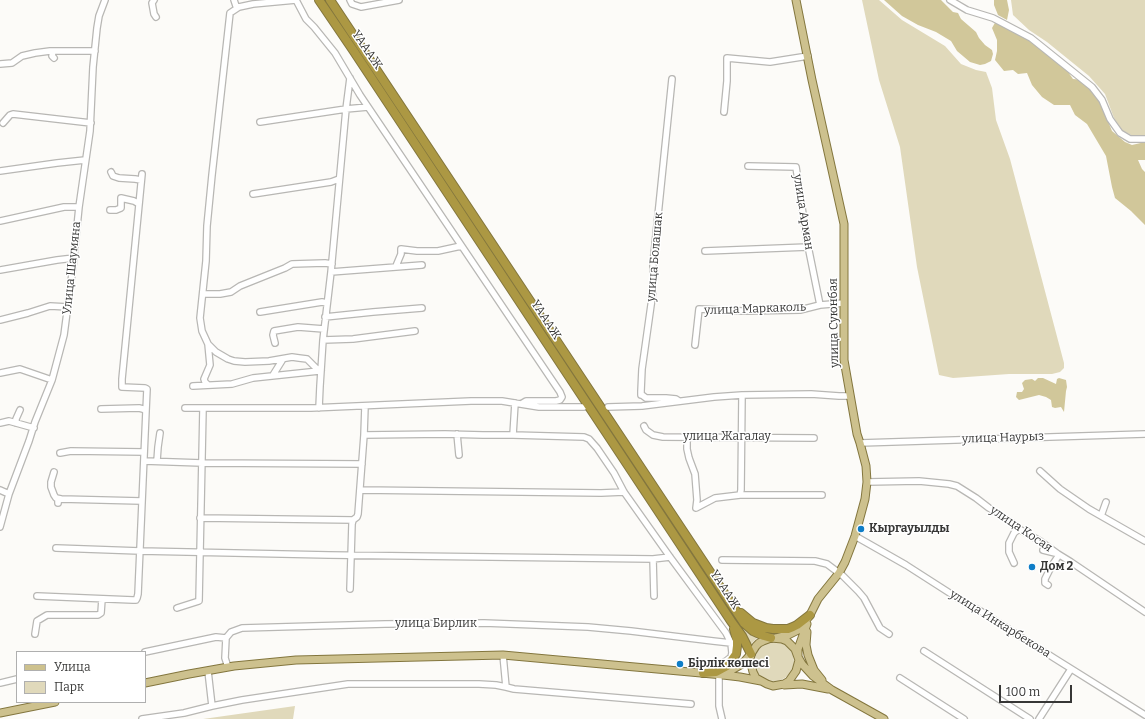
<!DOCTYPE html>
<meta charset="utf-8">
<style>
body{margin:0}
#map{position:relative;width:1145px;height:719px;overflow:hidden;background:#fcfbf8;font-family:Bitter,serif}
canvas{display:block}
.legend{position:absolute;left:16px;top:651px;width:130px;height:52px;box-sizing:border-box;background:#fff;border:1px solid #afafaf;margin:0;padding:5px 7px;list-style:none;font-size:12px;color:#373736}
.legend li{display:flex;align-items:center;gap:8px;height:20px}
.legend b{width:20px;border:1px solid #afafaf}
.scale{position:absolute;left:999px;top:685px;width:73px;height:18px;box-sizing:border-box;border:2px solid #373736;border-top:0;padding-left:5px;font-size:12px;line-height:14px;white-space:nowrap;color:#373736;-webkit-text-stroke:3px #fff;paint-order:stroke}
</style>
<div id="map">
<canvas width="1145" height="719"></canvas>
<ul class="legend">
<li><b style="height:5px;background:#cdc18e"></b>Улица</li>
<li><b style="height:11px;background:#e0d9bb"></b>Парк</li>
</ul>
<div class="scale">100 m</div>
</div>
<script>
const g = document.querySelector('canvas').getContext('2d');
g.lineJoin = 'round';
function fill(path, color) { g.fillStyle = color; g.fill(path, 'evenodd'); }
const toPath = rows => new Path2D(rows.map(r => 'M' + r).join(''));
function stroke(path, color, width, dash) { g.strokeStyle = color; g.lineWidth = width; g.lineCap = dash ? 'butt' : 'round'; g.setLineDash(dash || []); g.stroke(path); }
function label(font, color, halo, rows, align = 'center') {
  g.font = font + ' Bitter,serif'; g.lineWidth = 3; g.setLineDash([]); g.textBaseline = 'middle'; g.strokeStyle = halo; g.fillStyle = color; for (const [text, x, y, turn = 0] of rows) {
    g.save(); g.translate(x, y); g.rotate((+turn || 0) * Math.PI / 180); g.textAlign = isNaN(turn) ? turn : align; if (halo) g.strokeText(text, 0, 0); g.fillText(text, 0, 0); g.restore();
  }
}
const green = toPath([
 [862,0,879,0,902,20,945,46,961,64,976,70,986,72,992,88,996,120,1010,159,1064,363,1064,368,1060,372,1052,374,1009,374,953,378,939,375,917,267,900,147,879,80],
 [1011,0,1145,0,1145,136,1133,136,1122,130,1114,118,1105,94,1089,76,1047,42,1029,30,1013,15],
 [730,609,749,633,758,637,750,645],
 '754 661a20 20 0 1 1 40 0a20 20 0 1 1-40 0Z',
 [295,706,293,719,203,719]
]);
const forest = toPath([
 [884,0,941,0,953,12,958,13,961,19,976,32,979,38,985,45,992,50,993,54,991,61,985,64,980,65,970,62,957,51,951,41,936,32,918,25,902,16],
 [994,0,1007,0,1009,10,1007,20,998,15,994,5],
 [996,21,1038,44,1066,69,1073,79,1084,80,1098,97,1112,131,1125,142,1132,145,1145,142,1145,160,1138,160,1142,169,1145,172,1145,225,1131,211,1115,198,1112,187,1106,156,1087,124,1075,115,1070,105,1054,105,1042,97,1032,85,1027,73,1018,74,1013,70,1004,71,995,60,997,51,997,40,992,28],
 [1038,378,1043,378,1056,384,1057,379,1059,378,1066,380,1067,387,1066,391,1064,412,1061,407,1055,408,1052,407,1051,400,1046,397,1039,395,1019,400,1016,397,1017,392,1022,392,1024,389,1022,383,1025,380,1032,379,1035,381]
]);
const minor = toPath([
 [154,0,152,3,154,14,156,17],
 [234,0,236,6,239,7],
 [296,0,253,4,239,7,230,13,212,175,207,226,206,261,200,318,202,331,208,344,216,352,228,359,234,361,245,362,269,361,292,357,299,358,307,359,319,371,321,370],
 [296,0,306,19,314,27,335,53,360,95,560,392,562,397,560,400,556,401,526,401,521,404],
 [350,0,352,4,361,7,399,0],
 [950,0,967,10,993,18,1031,38,1092,87,1102,100,1110,119,1120,133,1130,139,1145,139],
 [53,51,52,56,54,58],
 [0,64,12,63,22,56,35,53,50,51,95,51],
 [350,78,346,109,368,107],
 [672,79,653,264,653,291,642,369,641,391,641,395,642,395,646,398,666,398,676,399,679,401],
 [724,112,727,81,727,58,770,62,808,56],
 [260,122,346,109,331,272,323,340,320,386,319,408],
 [3,123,10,115,13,114,91,123],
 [748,166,796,167,807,241,820,305],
 [0,171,57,163,85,160],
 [111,172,113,176,119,178,135,179,141,180],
 [142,174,122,379,122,387,145,388,147,389,146,411],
 [253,194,331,182,339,179],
 [110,210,116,210,121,208,121,198,134,201,139,204],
 [0,221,64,207,79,207],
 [705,251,808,247],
 [396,266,401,254,401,249,417,251,438,251,461,246],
 [0,270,57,260,74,258],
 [331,272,422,265],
 [203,294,220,294,231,292,240,286,285,268,292,264,325,263,332,264],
 [260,312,322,302,327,303],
 [325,317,373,312,422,308],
 [0,320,28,313,50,306,68,307],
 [323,340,353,339,415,331],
 [275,343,273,335,274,331,298,327,324,329],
 [695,345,699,309,743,311,800,310,820,305,844,303],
 [0,373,20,369,52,380],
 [273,375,283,359],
 [208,385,205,382,204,379,210,365,208,344],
 [193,386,232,384,253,378,319,371],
 [365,406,364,435,445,434,483,435,513,435,584,437,589,439,597,448,614,473,624,492,670,557,726,633,731,643,732,653,731,657,726,661,718,665,709,667,703,673],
 [608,407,642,406,714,397,742,395,811,394,839,396,850,396],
 [185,408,311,408,471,401,502,401,539,407,584,407],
 [0,423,9,421,34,428],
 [16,423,16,419,20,410],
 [644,426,646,430,653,435,663,437,814,438],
 [457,434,459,455],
 [513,435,515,403],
 [687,437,687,449,689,458,695,474,697,500,696,508,715,498,740,495,822,495],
 [860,443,1145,434],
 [60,453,71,451,144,452],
 [144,461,202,463,362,464],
 [157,461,158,447,160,433],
 [1040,471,1060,489,1089,509,1145,541],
 [54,472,51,482,51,487,54,495,56,498,61,499],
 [867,482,919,481,949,484,957,486,976,498,989,508,1014,524,1019,529,1040,541,1058,554,1071,562,1145,612],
 [0,490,9,494],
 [360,490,601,493,624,492],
 [740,495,741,490,742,395],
 [58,503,58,501,61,499,141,501],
 [1101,516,1106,502],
 [200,518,353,520],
 [0,527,9,494,29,441,35,422,52,380,64,335,73,266,79,207,90,131,93,67,97,28,99,16,105,0],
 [855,536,906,565,959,599,982,612,1054,658,1145,715],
 [56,548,140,551,329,555,653,559,670,557],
 [1043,550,1055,553],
 [653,559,654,596],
 [722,560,815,561,827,564,843,576,858,591,864,598,880,628,889,634],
 [1014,563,1009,552,1009,543,1014,533,1019,529],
 [1048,585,1045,583,1045,579,1051,567,1059,555],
 [350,589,352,524,353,520,357,517,358,514,364,435],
 [37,596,133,600,136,600,137,598,138,594,146,411,143,409,139,408,101,409],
 [177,608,199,601,203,409],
 [35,634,37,621,47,615,98,615,101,613,102,599],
 [226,638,225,658,228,667],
 [924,651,1030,719],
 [145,652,216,637,226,638,231,632,242,628,385,624,484,623,588,627,631,631,713,641,731,643],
 [208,671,212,706],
 [719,675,719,706,722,719],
 [900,678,964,719],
 [0,683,17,679],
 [506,687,514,689,691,704],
 [142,719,184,713,212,706,242,700,348,684,479,684,496,685,506,687,503,655],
 [1039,719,1071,669]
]);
const major = toPath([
 [807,624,798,649,798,657,802,664,813,676,832,690,884,719],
 [807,632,806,645,808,655,814,670,822,680],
 [776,638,788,635,800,629,810,615,818,599,839,573,845,562,855,536,865,499,867,482,866,466,860,443,857,434,844,360,844,224,812,80,796,0],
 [723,675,742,664,751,654,756,646,759,643,763,641,771,638,782,639,787,641,795,649,799,660,796,671,789,681,784,684,773,686,767,684,756,678,753,672,750,660,751,654],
 [145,683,189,674,234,666,296,660,503,655,723,675,740,677,761,681],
 [784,685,802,684,828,689],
 [0,713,55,702]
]);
const highway = toPath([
 [319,0,353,50,731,621,742,636,751,654],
 [330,0,744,623,753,631,764,636,771,638],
 [741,613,753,623,766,628,773,629,788,629,793,627,797,625,810,615],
 [703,673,716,672,727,666,731,661,736,654,737,646,737,640,734,629]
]);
const markers = [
 [861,529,4,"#0e7dc7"],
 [1032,567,4,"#0e7dc7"],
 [680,664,4,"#0e7dc7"]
];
const streetNames = [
 ["ҮАААЖ",367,50,56],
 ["улица Арман",803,212,81],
 ["улица Болашак",655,257,-85],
 ["Улица Шаумяна",72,268,-84],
 ["улица Маркаколь",755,309,-2],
 ["ҮАААЖ",546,320,57],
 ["улица Суюнбая",834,323,-91],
 ["улица Жагалау",727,437],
 ["улица Наурыз",1003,438,-2],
 ["улица Косая",1021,529,34],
 ["ҮАААЖ",725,590,57],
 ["улица Бирлик",436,624],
 ["улица Инкарбекова",1000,624,32]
];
const poiNames = [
 ["Кыргауылды",869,529],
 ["Дом 2",1040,567],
 ["Бірлік көшесі",688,664]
];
fill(green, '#e0d9bb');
fill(forest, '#d1c79a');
stroke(minor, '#b8b7b4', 8);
stroke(major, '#83763e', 9);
stroke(highway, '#83763e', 10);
stroke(minor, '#fff', 5.5);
stroke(major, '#cdc18e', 7);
stroke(highway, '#ac9843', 8);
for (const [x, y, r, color] of markers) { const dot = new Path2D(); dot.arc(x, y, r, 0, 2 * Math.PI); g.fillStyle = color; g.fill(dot); stroke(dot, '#fff', 1.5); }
label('12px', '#373736', '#fff', streetNames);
label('bold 12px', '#373736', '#fff', poiNames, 'left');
</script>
